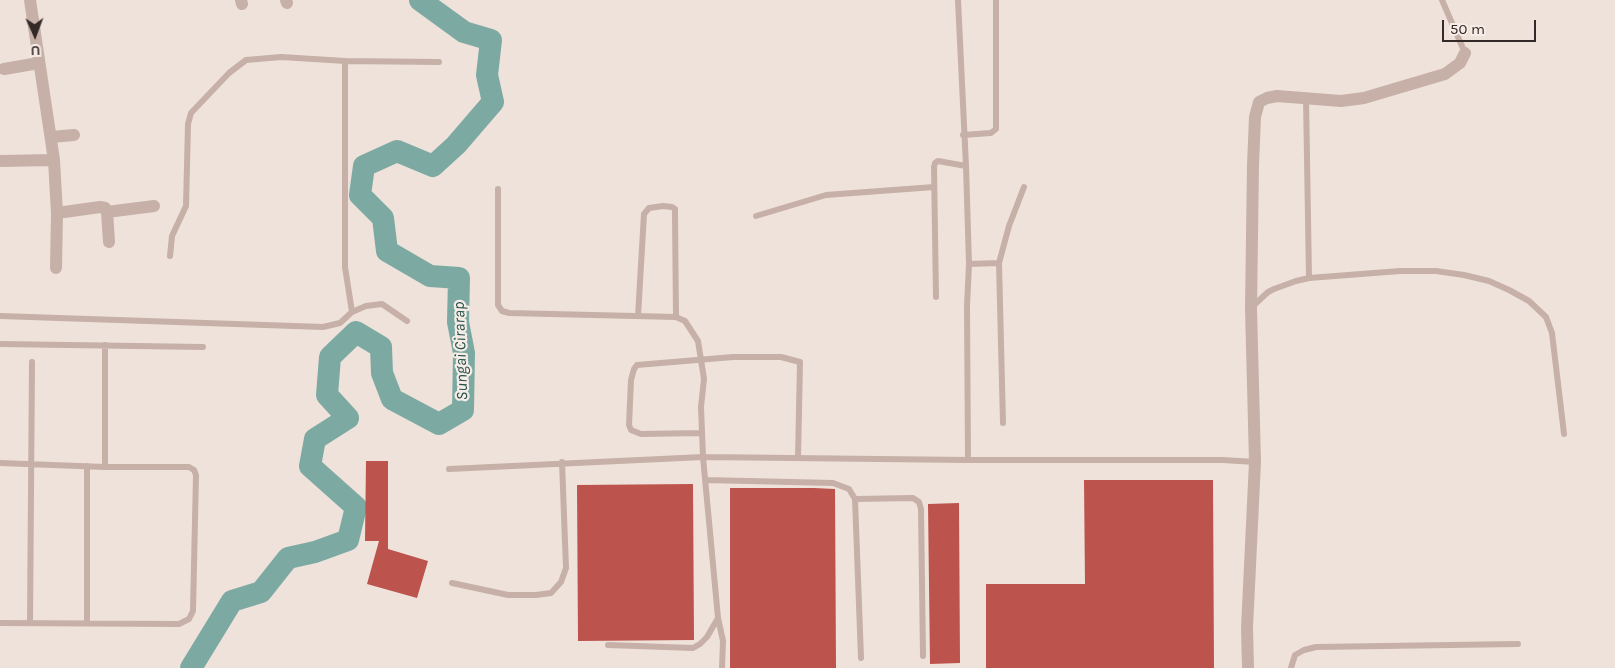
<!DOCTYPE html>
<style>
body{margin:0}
#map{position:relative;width:1615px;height:668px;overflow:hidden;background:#efe2da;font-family:Karla,sans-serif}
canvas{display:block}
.north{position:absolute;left:10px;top:10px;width:50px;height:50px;-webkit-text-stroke:4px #f7ece6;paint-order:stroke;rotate:178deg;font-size:14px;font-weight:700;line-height:20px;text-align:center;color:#332927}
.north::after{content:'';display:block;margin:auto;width:18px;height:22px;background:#332927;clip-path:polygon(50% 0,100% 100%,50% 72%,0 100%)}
.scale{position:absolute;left:1442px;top:20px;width:94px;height:22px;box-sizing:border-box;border:2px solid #332927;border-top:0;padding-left:6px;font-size:15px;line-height:18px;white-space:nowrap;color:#332927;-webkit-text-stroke:4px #f7ece6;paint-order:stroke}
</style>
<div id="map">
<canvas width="1615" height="668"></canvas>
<div class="north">U</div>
<div class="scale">50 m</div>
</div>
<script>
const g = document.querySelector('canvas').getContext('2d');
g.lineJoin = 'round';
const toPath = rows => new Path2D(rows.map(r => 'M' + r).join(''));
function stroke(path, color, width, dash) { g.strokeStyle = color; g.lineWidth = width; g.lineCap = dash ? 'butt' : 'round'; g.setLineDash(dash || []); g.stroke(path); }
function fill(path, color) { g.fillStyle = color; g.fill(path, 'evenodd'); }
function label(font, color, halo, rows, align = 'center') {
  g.font = font + ' Karla,sans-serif'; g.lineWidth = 4.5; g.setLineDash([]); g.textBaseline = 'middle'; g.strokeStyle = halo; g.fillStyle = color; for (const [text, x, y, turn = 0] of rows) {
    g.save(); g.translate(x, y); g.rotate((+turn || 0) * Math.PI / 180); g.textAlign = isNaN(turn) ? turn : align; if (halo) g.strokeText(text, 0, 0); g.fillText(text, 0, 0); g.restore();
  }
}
const river = toPath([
 [191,668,232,601,261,592,288,558,315,552,348,540,356,507,310,466,315,439,348,418,327,395,330,357,356,332,381,347,382,373,392,399,439,424,463,410,464,353,458,322,459,278,430,276,387,251,383,218,360,195,364,166,397,151,433,166,456,145,493,102,487,75,491,40,464,32,420,0]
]);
const building = toPath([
 [366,461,388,461,388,549,428,561,417,598,367,584,379,541,365,541],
 [1084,480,1213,480,1214,668,986,668,986,584,1085,584],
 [693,484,694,640,578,641,577,485],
 [730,488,814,488,835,489,836,668,730,668],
 [959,503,960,663,930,664,928,504]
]);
const lane = toPath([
 [958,0,966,166,969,264,967,306,968,460],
 [1442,0,1465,53],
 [1306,98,1309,278],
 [963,135,991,133,996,129,996,0],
 [498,189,498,305,502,311,509,313,676,317,685,321,698,341,704,379,701,407,703,457,718,618,723,641,722,668],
 [756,216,826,195,934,187],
 [170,256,172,236,186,206,188,124,191,113,229,73,246,60,281,57,345,61],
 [969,264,999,263],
 [936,297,934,167,935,163,938,161,966,166],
 [1252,307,1268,292,1274,289,1296,281,1309,278,1400,271,1436,271,1464,275,1489,281,1509,290,1529,301,1546,317,1552,333,1564,434],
 [352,312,345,267,345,61,439,62],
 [0,316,323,327,340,323,352,312,366,306,382,304,407,321],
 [638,316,644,214,649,208,663,206,672,207,675,209,675,215,676,317],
 [0,344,203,347],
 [1003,423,999,263,1009,226,1024,187],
 [701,433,641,434,631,430,629,425,631,380,634,369,637,365,733,357,781,357,800,362,798,458],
 [0,463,105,467,189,467,194,470,196,475,193,611,189,619,179,624,0,623],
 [105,467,105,345],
 [449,469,703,457,968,460,1223,460,1255,462],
 [706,480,833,483,849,489,855,499,861,658],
 [855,499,913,498,919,502,921,509,923,656],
 [452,583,508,595,536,595,551,593,561,582,566,568,562,462],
 [30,623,32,362],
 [87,623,87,466],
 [608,645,693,648,700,644,707,637,718,618],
 [1291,668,1295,655,1304,650,1316,647,1518,644]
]);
const street = toPath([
 [30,0,54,160,57,213,56,268],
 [241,0,242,4],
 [286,0,287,3],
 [4,69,39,63],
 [51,137,74,135],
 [0,161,54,160],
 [107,212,154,206],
 [57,213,100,207,105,208,107,212,109,242],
 [1248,668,1247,628,1255,462,1251,308,1253,165,1255,117,1259,102,1267,98,1277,96,1341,101,1364,98,1445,74,1460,63,1465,53]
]);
const waterNames = [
 ["Sungai Cirarap",461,351,-92]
];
stroke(river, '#7caaa3', 22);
fill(building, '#bc534c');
stroke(lane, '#c6b0a8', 6);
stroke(street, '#c6b0a8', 12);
label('italic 16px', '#20514b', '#f7ece6', waterNames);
</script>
